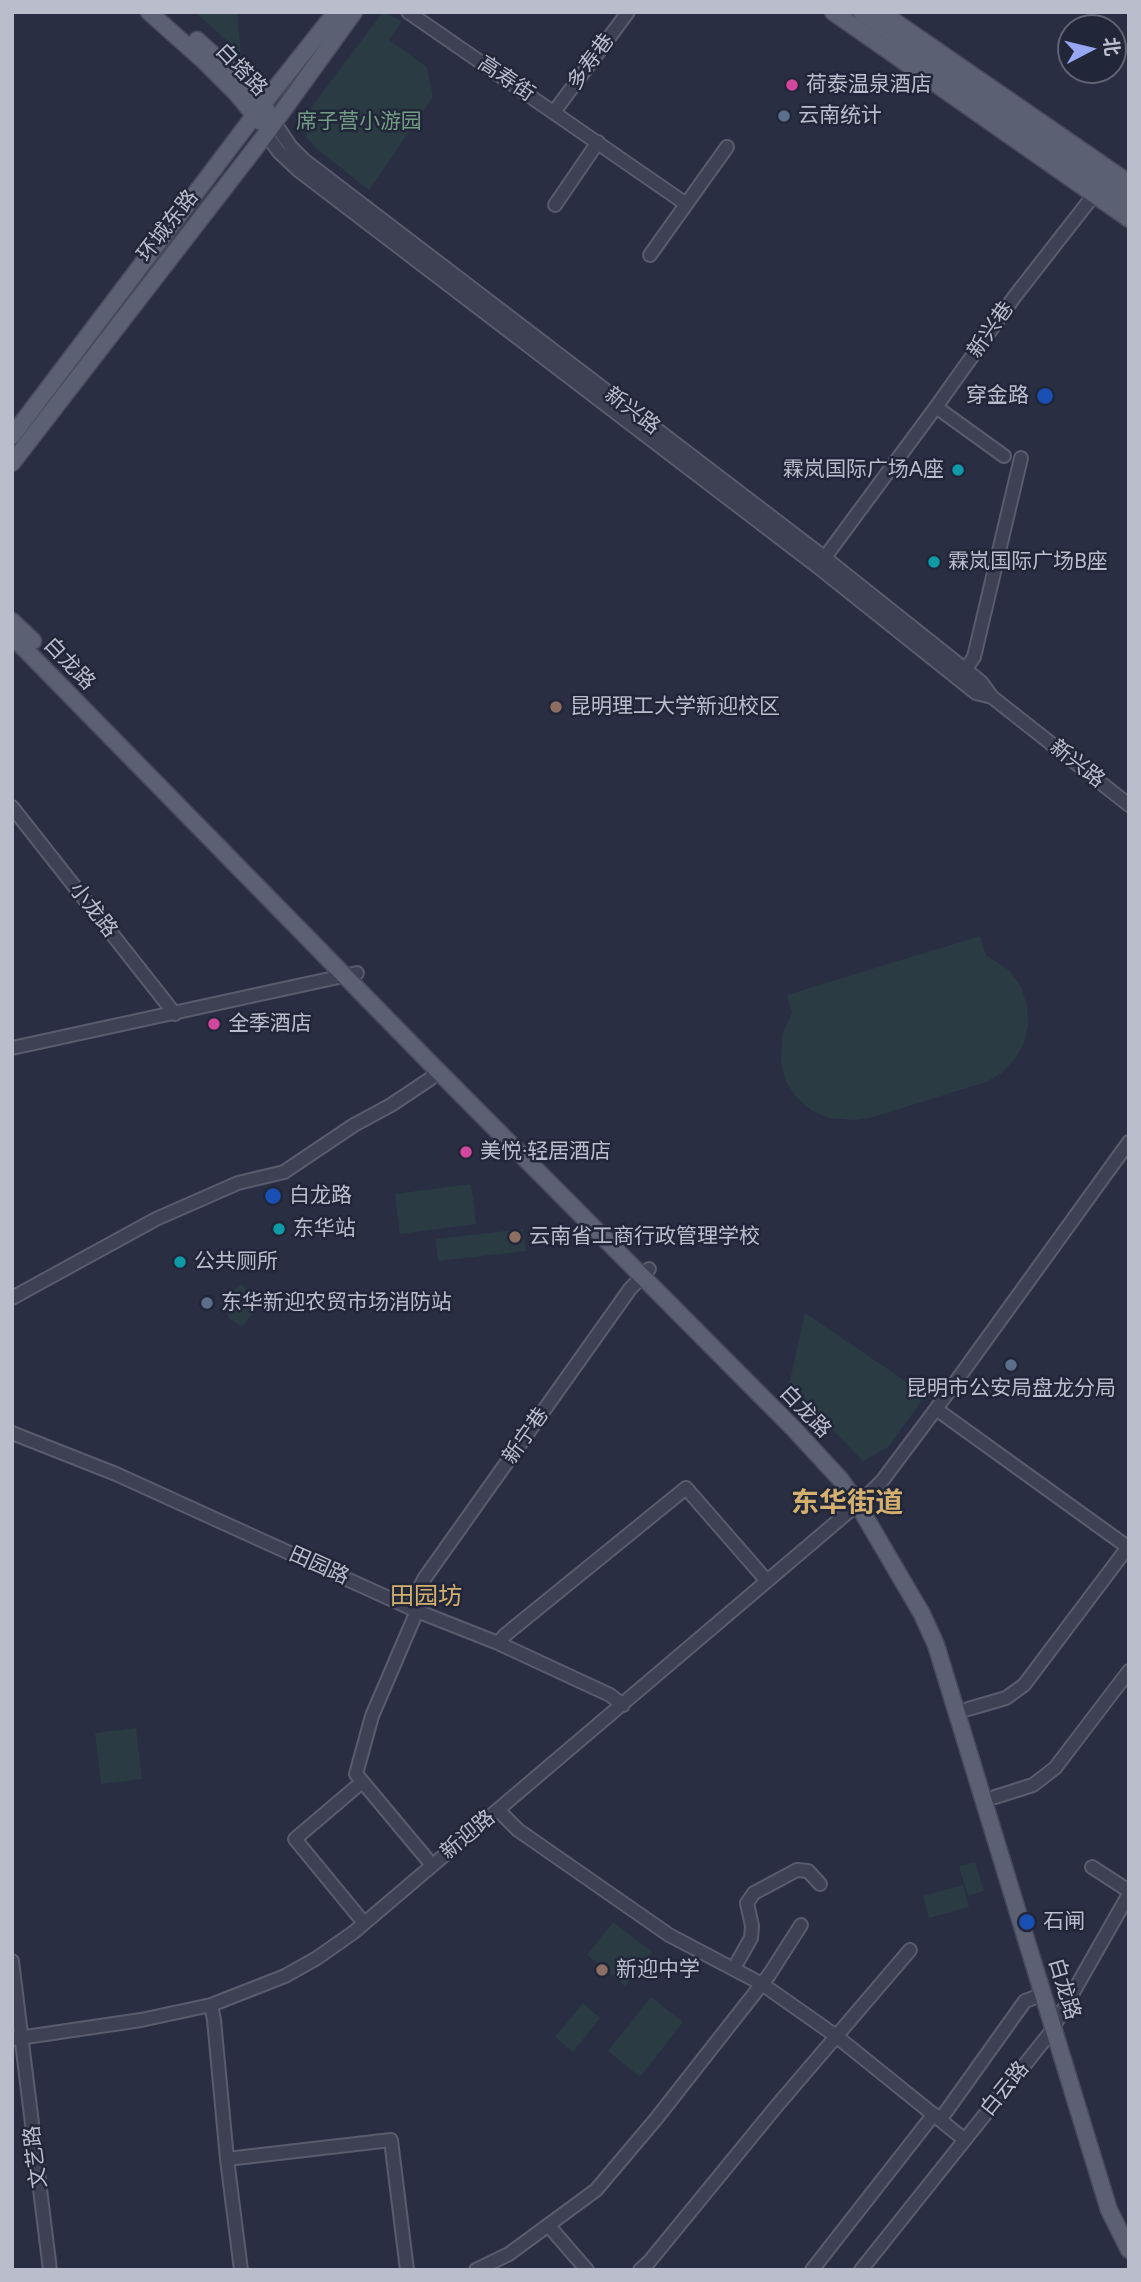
<!DOCTYPE html>
<meta charset="utf-8">
<style>
body{margin:0}
#map{position:relative;width:1141px;height:2282px;overflow:hidden;background:#292e43;font-family:Figtree,"Noto Sans SC",sans-serif}
canvas{display:block}
.frame{position:absolute;inset:0;border:14px solid #babdcc;pointer-events:none}
.north{position:absolute;left:1057px;top:14px;width:70px;height:70px;box-sizing:border-box;background:#212638;border:2px solid #5e6273;border-radius:50%;rotate:83deg;font-size:19px;font-weight:700;line-height:28px;text-align:center;color:#babdcc}
.north::after{content:'';display:block;margin:auto;width:24px;height:32px;background:#97a7f4;clip-path:polygon(50% 0,100% 100%,50% 72%,0 100%)}
</style>
<div id="map">
<canvas width="1141" height="2282"></canvas>
<div class="frame"></div>
<div class="north">北</div>
</div>
<script>
const g = document.querySelector('canvas').getContext('2d');
g.lineJoin = 'round';
function fill(path, color) { g.fillStyle = color; g.fill(path, 'evenodd'); }
const toPath = rows => new Path2D(rows.map(r => 'M' + r).join(''));
function stroke(path, color, width, dash) { g.strokeStyle = color; g.lineWidth = width; g.lineCap = dash ? 'butt' : 'round'; g.setLineDash(dash || []); g.stroke(path); }
function label(font, color, halo, rows, align = 'center') {
  g.font = font + ' Figtree,"Noto Sans SC",sans-serif'; g.lineWidth = 5; g.setLineDash([]); g.textBaseline = 'middle'; g.strokeStyle = halo; g.fillStyle = color; for (const [text, x, y, turn = 0] of rows) {
    g.save(); g.translate(x, y); g.rotate((+turn || 0) * Math.PI / 180); g.textAlign = isNaN(turn) ? turn : align; if (halo) g.strokeText(text, 0, 0); g.fillText(text, 0, 0); g.restore();
  }
}
const green = toPath([
 [195,12,237,12,241,53],
 [383,12,402,21,389,40,427,67,433,97,369,190,317,149,307,138,304,117],
 [980,936,986,955,1010,971,1021,987,1027,1005,1028,1024,1024,1043,1015,1059,1002,1073,986,1082,870,1118,853,1120,828,1118,811,1110,797,1098,786,1082,781,1064,782,1035,792,1013,787,995],
 [471,1184,476,1224,400,1234,395,1194],
 [523,1229,526,1251,438,1261,436,1239],
 [241,1284,261,1302,242,1327,229,1318,225,1309,232,1292],
 [805,1313,926,1395,888,1447,863,1461,789,1385],
 [136,1728,142,1779,101,1784,95,1733],
 [975,1862,984,1891,968,1896,959,1866],
 [963,1885,969,1907,929,1918,923,1896],
 [613,1922,652,1952,625,1986,587,1955],
 [651,1997,683,2022,640,2077,608,2051],
 [583,2003,600,2018,573,2052,555,2037]
]);
const minor = toPath([
 [408,12,686,204],
 [554,112,628,12],
 [274,122,291,147,304,160,824,557,981,682,992,697,1129,805],
 [266,134,279,152,298,170,818,567,976,693,992,697],
 [555,205,598,142],
 [650,255,727,147],
 [936,407,1004,456],
 [820,564,936,407,1015,296,1093,196],
 [965,670,974,657,1021,458],
 [12,807,175,1014],
 [12,1048,357,973],
 [12,1298,156,1219,238,1183,284,1172,354,1125,391,1105,430,1079,437,1070],
 [936,1409,1129,1548],
 [12,1433,116,1474,417,1611,498,1643,610,1695,623,1705],
 [410,1607,424,1579,630,1289,649,1269],
 [417,1611,372,1716,356,1774,432,1865],
 [498,1643,505,1635,686,1488,767,1581],
 [968,1709,1006,1698,1024,1685,1128,1547],
 [362,1782,295,1839,364,1923],
 [995,1797,1033,1785,1055,1768,1129,1671],
 [498,1810,518,1830,669,1935,762,1984,836,2036,965,2140],
 [1092,1867,1129,1891],
 [12,1961,50,2270],
 [734,1968,751,1938,752,1926,747,1903,754,1893,797,1870,808,1871,820,1884],
 [211,2005,214,2020,227,2159],
 [12,2039,141,2020,211,2005,285,1976,317,1958,354,1932,866,1497,882,1481,936,1409,1129,1142],
 [940,2120,1025,2001,1044,1994],
 [548,2225,587,2270],
 [241,2270,227,2159,391,2140,407,2270],
 [476,2270,509,2254,596,2190,656,2119,769,1975,801,1925],
 [640,2270,649,2262,775,2108,910,1950],
 [812,2270,934,2114],
 [861,2270,1050,2033,1129,1894]
]);
const major = toPath([
 [149,12,204,61,237,94,259,121],
 [833,12,1129,219],
 [861,12,1129,200],
 [881,12,1129,183],
 [197,40,246,84,267,111],
 [12,436,263,104,336,12],
 [12,463,266,134,354,12],
 [12,621,33,641],
 [12,636,437,1070,793,1428,841,1480,857,1503,922,1614,936,1645,1109,2210,1129,2250]
]);
const markers = [
 [792,85,7,"#d1479c"],
 [784,116,7,"#5c6f8a"],
 [1045,396,9,"#1a4fb4"],
 [958,470,7,"#0f9aa8"],
 [934,562,7,"#0f9aa8"],
 [556,707,7,"#8d6e63"],
 [214,1024,7,"#d1479c"],
 [466,1152,7,"#d1479c"],
 [273,1196,9,"#1a4fb4"],
 [279,1229,7,"#0f9aa8"],
 [515,1237,7,"#8d6e63"],
 [180,1262,7,"#0f9aa8"],
 [207,1303,7,"#5c6f8a"],
 [1011,1365,7,"#5c6f8a"],
 [1027,1922,9,"#1a4fb4"],
 [602,1970,7,"#8d6e63"]
];
const streetNames = [
 ["多寿巷",591,62,-54],
 ["白塔路",241,70,46],
 ["高寿街",506,79,34],
 ["环城东路",168,226,-52],
 ["新兴巷",991,330,-55],
 ["新兴路",632,411,37],
 ["白龙路",69,664,46],
 ["新兴路",1077,764,38],
 ["小龙路",93,910,52],
 ["白龙路",805,1412,46],
 ["新宁巷",526,1436,-55],
 ["田园路",319,1566,24],
 ["新迎路",468,1835,-40],
 ["白龙路",1064,1989,73],
 ["白云路",1005,2089,-51],
 ["文艺路",36,2157,-97]
];
const poiNames = [
 ["荷泰温泉酒店",806,85],
 ["云南统计",798,116],
 ["穿金路",1029,396,"right"],
 ["霖岚国际广场A座",944,470,"right"],
 ["霖岚国际广场B座",948,562],
 ["昆明理工大学新迎校区",570,707],
 ["全季酒店",228,1024],
 ["美悦·轻居酒店",480,1152],
 ["白龙路",289,1196],
 ["东华站",293,1229],
 ["云南省工商行政管理学校",529,1237],
 ["公共厕所",194,1262],
 ["东华新迎农贸市场消防站",221,1303],
 ["昆明市公安局盘龙分局",1011,1389,"center"],
 ["石闸",1043,1922],
 ["新迎中学",616,1970]
];
const parkNames = [
 ["席子营小游园",359,122]
];
const quarterNames = [
 ["田园坊",426,1597]
];
const districtNames = [
 ["东华街道",847,1504]
];
fill(green, '#2b3b44');
stroke(minor, '#585c6d', 16);
stroke(major, '#474a5c', 19);
stroke(minor, '#3d4153', 12);
stroke(major, '#5b6072', 16);
for (const [x, y, r, color] of markers) { const dot = new Path2D(); dot.arc(x, y, r, 0, 2 * Math.PI); g.fillStyle = color; g.fill(dot); stroke(dot, '#212638', 2.5); }
label('21px', '#babdcc', '#212638', streetNames);
label('21px', '#babdcc', '#212638', poiNames, 'left');
label('21px', '#739c85', '#212638', parkNames);
label('24px', '#d3b06f', '#212638', quarterNames);
label('bold 28px', '#d3b06f', '#212638', districtNames);
</script>
